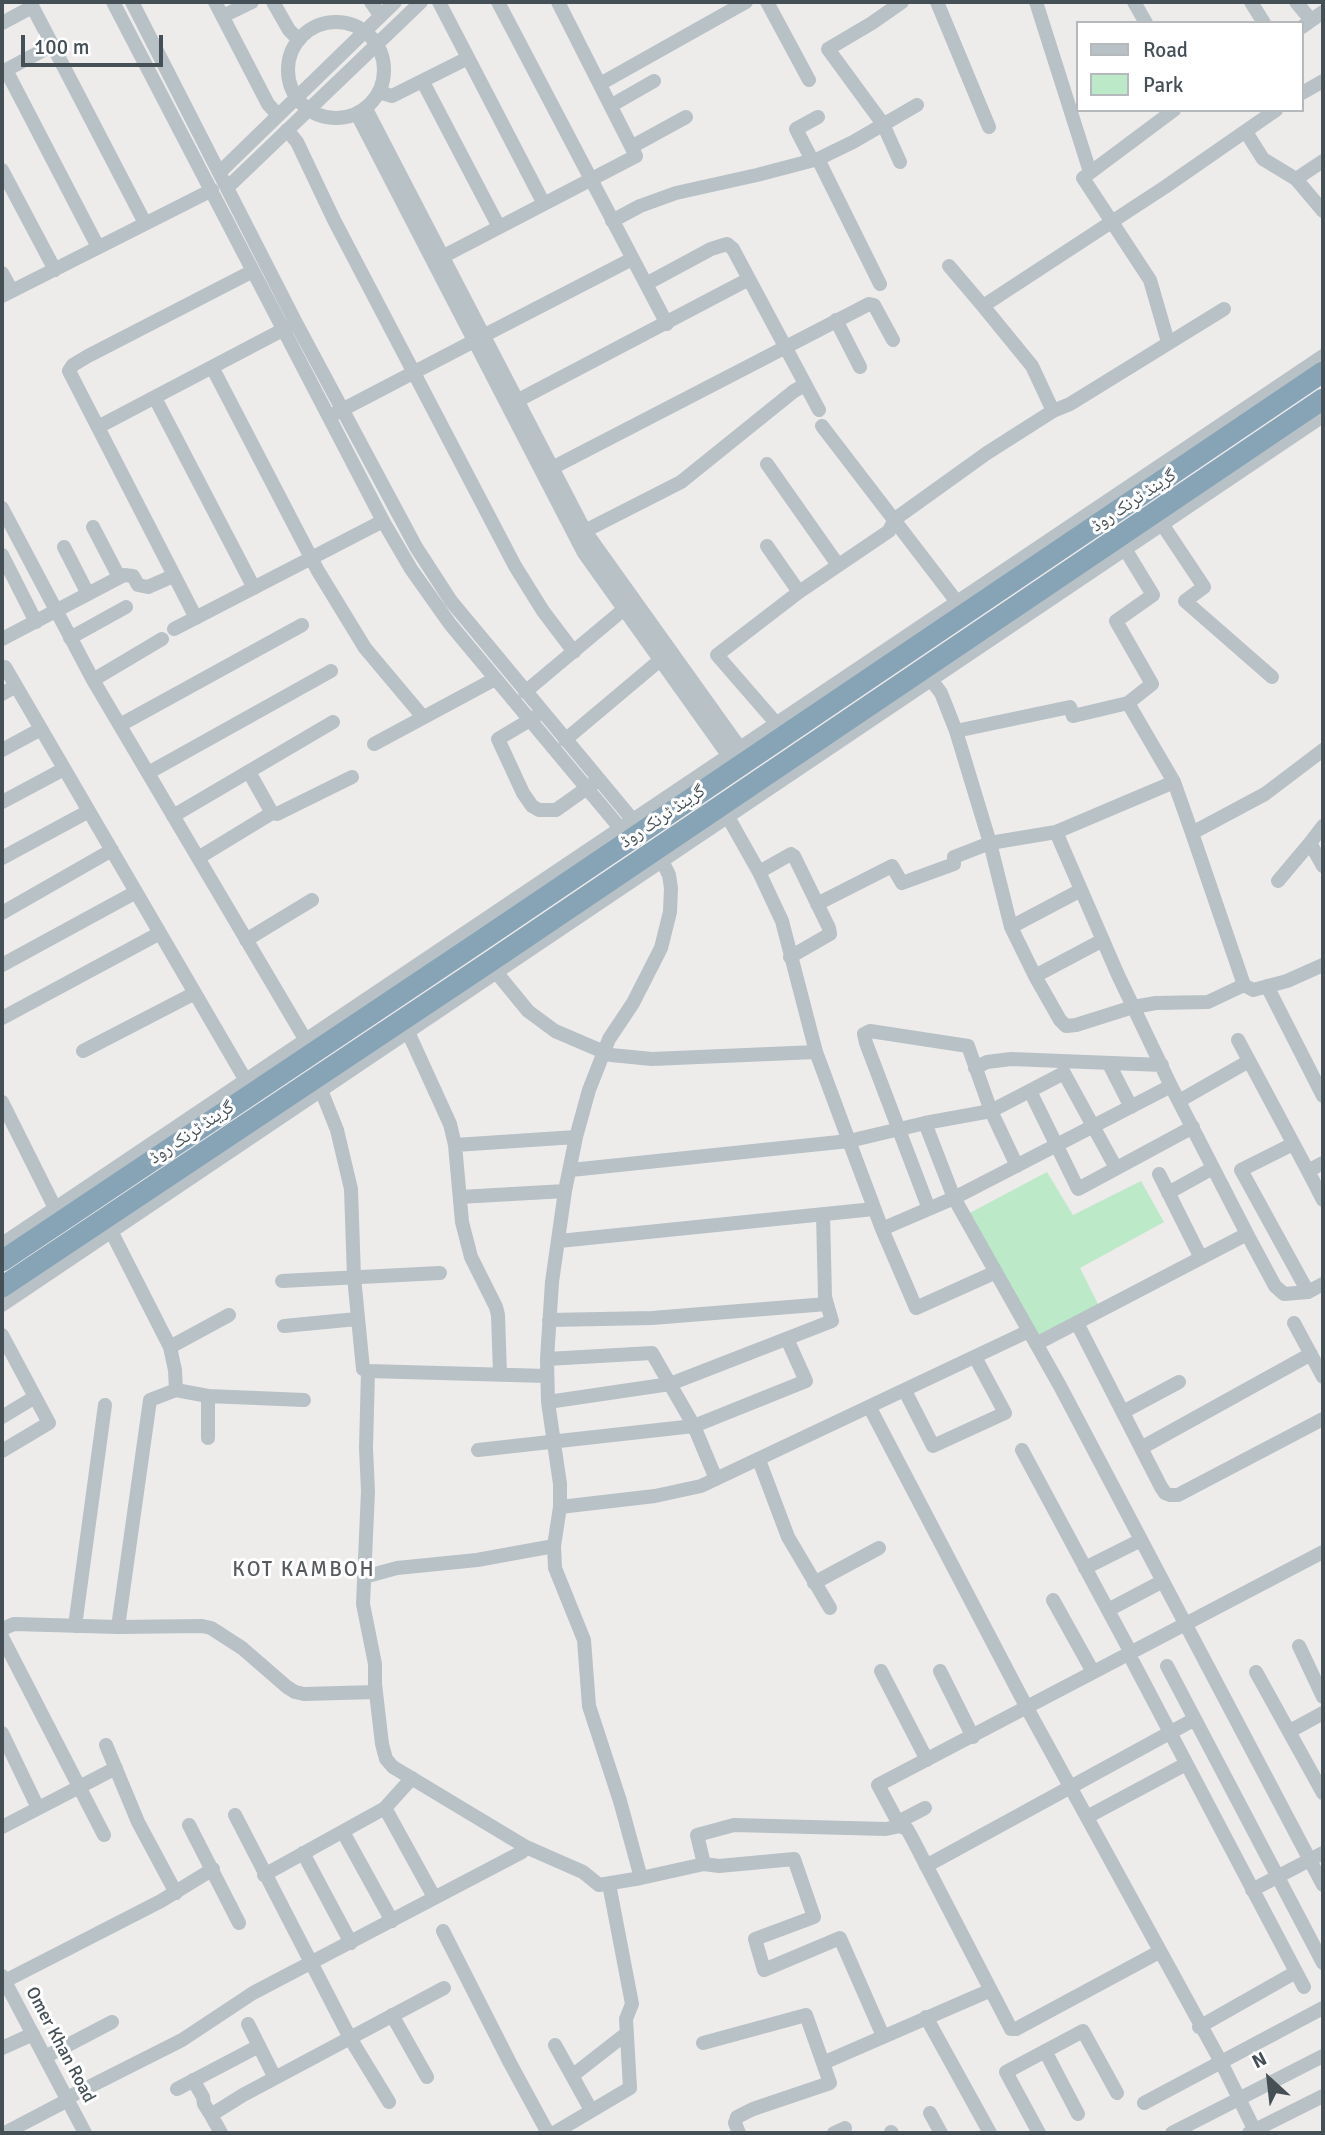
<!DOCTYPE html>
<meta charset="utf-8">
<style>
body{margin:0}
#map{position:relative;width:1325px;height:2135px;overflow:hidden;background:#eeebeb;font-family:Signika,sans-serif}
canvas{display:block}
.frame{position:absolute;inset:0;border:4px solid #455056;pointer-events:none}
.legend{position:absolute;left:1076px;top:21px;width:228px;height:91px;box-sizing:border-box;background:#fff;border:2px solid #b5b9bb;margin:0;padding:9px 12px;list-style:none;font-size:21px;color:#455056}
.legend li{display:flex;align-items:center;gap:14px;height:35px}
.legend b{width:35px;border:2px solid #b5b9bb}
.north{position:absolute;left:1234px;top:2044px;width:70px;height:70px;-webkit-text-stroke:5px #fff;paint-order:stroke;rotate:333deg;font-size:19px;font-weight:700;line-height:28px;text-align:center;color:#455056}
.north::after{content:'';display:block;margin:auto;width:24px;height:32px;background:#455056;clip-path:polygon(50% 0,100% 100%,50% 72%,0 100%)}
.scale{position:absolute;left:21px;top:35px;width:142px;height:32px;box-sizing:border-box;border:4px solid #455056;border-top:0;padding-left:9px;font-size:21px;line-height:24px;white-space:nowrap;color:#455056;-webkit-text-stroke:5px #fff;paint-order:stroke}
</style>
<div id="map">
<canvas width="1325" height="2135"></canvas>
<div class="frame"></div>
<ul class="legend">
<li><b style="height:9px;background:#b7c1c6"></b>Road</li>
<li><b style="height:19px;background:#bce9c8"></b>Park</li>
</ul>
<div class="north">N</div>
<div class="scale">100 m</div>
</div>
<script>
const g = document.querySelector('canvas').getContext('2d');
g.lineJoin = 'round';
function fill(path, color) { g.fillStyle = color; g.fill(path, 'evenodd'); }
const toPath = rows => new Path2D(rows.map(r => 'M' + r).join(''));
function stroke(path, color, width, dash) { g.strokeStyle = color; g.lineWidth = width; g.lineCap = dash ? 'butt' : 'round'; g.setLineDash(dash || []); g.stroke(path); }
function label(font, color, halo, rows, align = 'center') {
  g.font = font + ' Signika,"Noto Naskh Arabic",sans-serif'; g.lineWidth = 6; g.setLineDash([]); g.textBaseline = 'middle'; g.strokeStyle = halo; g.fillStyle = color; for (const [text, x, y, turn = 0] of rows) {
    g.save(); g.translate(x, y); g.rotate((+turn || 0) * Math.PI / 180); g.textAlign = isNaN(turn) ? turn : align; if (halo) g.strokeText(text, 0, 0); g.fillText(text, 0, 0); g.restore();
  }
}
const green = toPath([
 [1047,1172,1073,1215,1141,1181,1164,1222,1080,1268,1101,1310,1036,1344,964,1216]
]);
const minor = toPath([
 [30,2,145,223],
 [113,2,383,521,411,569,450,624,625,834],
 [132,2,296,323,416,547,451,601,632,819],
 [215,2,268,104,277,114],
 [273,2,289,30,299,40],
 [371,2,380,15],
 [439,2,544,204],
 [498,2,667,324],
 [767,2,809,80],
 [937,2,989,127],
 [1036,2,1090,172],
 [1134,2,1146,23],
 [1251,2,1264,23],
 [1296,2,1311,20],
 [223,16,252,2],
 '288 70a48 48 0 1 1 96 0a48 48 0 1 1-96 0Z',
 [2,23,32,7],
 [1302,27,1323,12],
 [6,70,98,247],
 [2,72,53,45],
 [423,82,499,227],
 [600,84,746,2],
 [379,92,392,96,468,58],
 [1302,93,1323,81],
 [612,105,654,81],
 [366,109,585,531,740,748],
 [357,114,584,553,733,762],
 [287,130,297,142,334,220,515,566,543,611,574,652],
 [1246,132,1263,159,1296,179,1323,211],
 [633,146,686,117],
 [818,159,880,284],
 [812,160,796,129,818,117],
 [900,162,883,124,828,49,872,23,902,2],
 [2,170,55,270],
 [220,172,395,2],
 [1296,179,1323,161],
 [227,188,421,2],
 [612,221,640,206,676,193,757,175,818,159,853,142,917,105],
 [442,257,636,156,558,2],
 [949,266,983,306],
 [2,273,12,291],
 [646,284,711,249,727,244,733,249,819,410],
 [2,296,212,190],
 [1224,309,1070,404,1053,411,1032,366,983,306,1165,187,1276,110],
 [836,320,860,367],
 [483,336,632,259],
 [1168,342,1150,280,1083,178,1174,110],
 [212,367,318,571,365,648,423,717],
 [155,398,254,588],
 [509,405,749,279],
 [336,413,474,341],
 [822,426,957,602],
 [98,427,292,325],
 [767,464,838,565],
 [552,468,869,304,874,305,893,340],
 [2,508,93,680,305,1039],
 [1162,524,1204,587,1185,601,1272,677],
 [93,527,119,577],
 [577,535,681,482,794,391,805,385],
 [767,546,799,592],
 [64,547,88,594],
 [1125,549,1153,595,1116,621,1152,684,1128,703],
 [2,555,36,622],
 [196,618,69,371,73,365,88,356,253,271],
 [174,629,383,521],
 [70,638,126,607],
 [2,639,124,575,133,576,138,585,148,587,173,576],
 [5,667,245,1079],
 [93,680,162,639],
 [932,681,941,693,956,731,1070,707,1073,716,1128,703,1174,782,1192,833,1265,794,1323,750],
 [525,692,623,610],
 [2,694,16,686],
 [535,717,498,739,523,793,532,806,539,810,556,810,594,783],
 [776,723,717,655,799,592,889,531,895,519,987,453,1053,411],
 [120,725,302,625],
 [956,731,990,843,1056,832,1174,782],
 [565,740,659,661],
 [374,744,495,679],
 [2,750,41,729],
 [249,772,272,813],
 [148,773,331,671],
 [2,802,64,769],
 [173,816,333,722],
 [728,817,759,872,782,921,816,1052,849,1141,925,1123,954,1198,1060,1386,1323,1885],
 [1323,826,1310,843,1323,866],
 [2,858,89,811],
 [198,858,272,813,277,814,352,777],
 [759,872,791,854,794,856,829,928,830,934,790,957],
 [1278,881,1310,843],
 [817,904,892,866,902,883,954,864,954,857,990,843,1011,927,1035,976,1060,1020,1066,1026,1076,1025,1133,1007,1156,1003,1208,1002,1244,985,1192,833],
 [2,913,112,850],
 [1011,927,1081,890],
 [246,940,312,900],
 [2,965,136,892],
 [496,972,528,1011,555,1031,611,1055,652,1059,816,1052],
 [1035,976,1103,940],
 [1244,985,1253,990,1287,981,1323,965],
 [1267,986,1323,1096],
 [2,1018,160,933],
 [408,1032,450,1124,455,1145,462,1222,471,1257,496,1307,498,1315,500,1374],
 [1238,1040,1308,1171,1323,1163],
 [83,1051,195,993],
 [1109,1064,1131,1107],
 [975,1068,987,1062,1011,1059,1162,1065],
 [321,1090,337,1130,351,1189,354,1277,363,1369,368,1371,547,1376],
 [1030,1091,1078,1189,1193,1127],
 [1179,1101,1249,1061],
 [2,1102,55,1208],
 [925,1123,991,1111,1064,1073,1116,1168],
 [1293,1144,1241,1170,1308,1292],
 [455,1145,576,1137],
 [571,1170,849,1141,882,1229,916,1308,996,1272],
 [1308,1171,1323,1200],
 [1159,1174,1201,1258],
 [1168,1193,1213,1168],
 [460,1197,565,1191],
 [929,1209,866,1043,864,1034,870,1031,968,1046,991,1111,1017,1166],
 [882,1229,954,1198,1171,1086,1118,975,1056,832],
 [111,1231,170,1347,175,1370,176,1390,150,1400,118,1627],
 [1247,1234,1275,1286,1284,1294,1308,1292,1323,1284],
 [559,1241,874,1209],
 [2,1244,1323,356],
 [282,1281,440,1273],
 [2,1305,1323,416],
 [549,1320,652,1318,827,1304],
 [1077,1323,1161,1487,1165,1493,1170,1495,1178,1495,1323,1419],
 [1294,1323,1323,1377],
 [284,1326,357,1319],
 [2,1335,49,1423,2,1451],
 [1036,1344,1247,1234,1171,1086],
 [170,1347,229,1315],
 [547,1359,652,1353,694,1426,716,1479],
 [368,1371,366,1448,368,1491,363,1604,375,1664,375,1684,382,1744,386,1759,393,1767,526,1847,583,1872,599,1885,641,1878,704,1864,697,1835,734,1825,886,1829,900,1826],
 [176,1390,208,1396,304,1400],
 [905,1391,933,1446,1005,1413,975,1357],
 [548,1402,670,1384,832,1321,825,1297,823,1214],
 [870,1408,1027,1708,1221,2062,1256,2133],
 [1123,1412,1179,1382],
 [2,1417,35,1397],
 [208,1438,208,1396],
 [1141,1448,1311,1354],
 [478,1450,694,1426,806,1381,787,1339],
 [1022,1450,1131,1653],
 [759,1460,788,1537,830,1608],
 [560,1507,655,1496,701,1486,1029,1331],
 [1085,1568,1141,1540],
 [364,1577,397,1568,477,1560,554,1546],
 [814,1583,879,1548],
 [1053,1600,1093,1672],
 [1108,1610,1163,1581],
 [75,1626,105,1405],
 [2,1629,14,1624,118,1627,202,1626,211,1628,242,1648,287,1687,295,1692,304,1694,376,1692],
 [2,1637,104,1835],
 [1299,1646,1323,1697],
 [1133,1662,1304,1987],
 [1167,1666,1323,1963],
 [881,1671,927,1760],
 [940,1671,973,1737],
 [1256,1672,1323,1793],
 [1290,1731,1323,1713],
 [2,1733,38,1808],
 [106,1745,138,1822,176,1893],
 [385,1808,434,1897],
 [235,1815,350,2038,389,2102],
 [1087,1817,1186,1764],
 [898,1822,925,1808],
 [189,1825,239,1923],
 [2,1827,116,1768],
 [343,1832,392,1921],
 [303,1853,351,1943],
 [704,1864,719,1866,794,1859,814,1917,755,1939,764,1970,840,1938,883,2036],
 [926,1866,1195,1719],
 [264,1875,385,1808,412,1778],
 [641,1878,620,1801,589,1706,584,1640,555,1568,554,1546,560,1507,560,1484,548,1402,547,1359,552,1282,565,1191,576,1137,589,1090,609,1039,633,1003,661,948,670,912,671,888,669,875,662,861],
 [1252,1890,1323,1853],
 [443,1931,510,2063,548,2133],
 [1159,1952,1016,2029,1011,2029,912,1838,907,1829,900,1826,878,1785,1323,1552],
 [2,1976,85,2133],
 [5,1981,161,1901,213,1869],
 [392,2015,427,2077],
 [926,2017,990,2133],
 [248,2024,275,2078],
 [1199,2027,1296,1972],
 [703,2043,806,2015,823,2063,991,1990],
 [555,2045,591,2110],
 [2,2048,33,2034],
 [1045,2051,1078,2114],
 [45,2057,112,2022],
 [572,2076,627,2033],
 [193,2080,203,2097,204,2104,211,2115],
 [177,2089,259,2046],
 [67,2098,182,2040,253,1993,522,1852,526,1847],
 [1144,2103,1323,2008],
 [930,2113,941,2133],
 [891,2132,892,2133],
 [5,2133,68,2100],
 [221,2133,211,2115,243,2095,444,1988],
 [554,2133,630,2088,626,2019,632,2004,609,1884],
 [739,2133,735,2123,737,2117,753,2109,830,2083,823,2063],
 [834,2133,845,2128],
 [1039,2133,1006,2072,1083,2031,1117,2093],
 [1172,2133,1323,2056],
 [1249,2133,1323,2096]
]);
const highway = toPath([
 [2,1261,482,940,1323,372],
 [2,1287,494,959,1323,399]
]);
const streetNames = [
 ["گرینڈ ٹرنک روڈ",1134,501,-34],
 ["گرینڈ ٹرنک روڈ",663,817,-34],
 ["گرینڈ ٹرنک روڈ",192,1133,-34],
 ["Omer Khan Road",60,2045,62]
];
const quarterNames = [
 ["KOT KAMBOH",304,1570]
];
fill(green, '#bce9c8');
stroke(minor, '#b7c1c6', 14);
stroke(highway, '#87a3b6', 21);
label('18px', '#455056', '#fff', streetNames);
g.letterSpacing = '2px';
label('21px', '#595c5f', '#fff', quarterNames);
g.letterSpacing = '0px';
</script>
